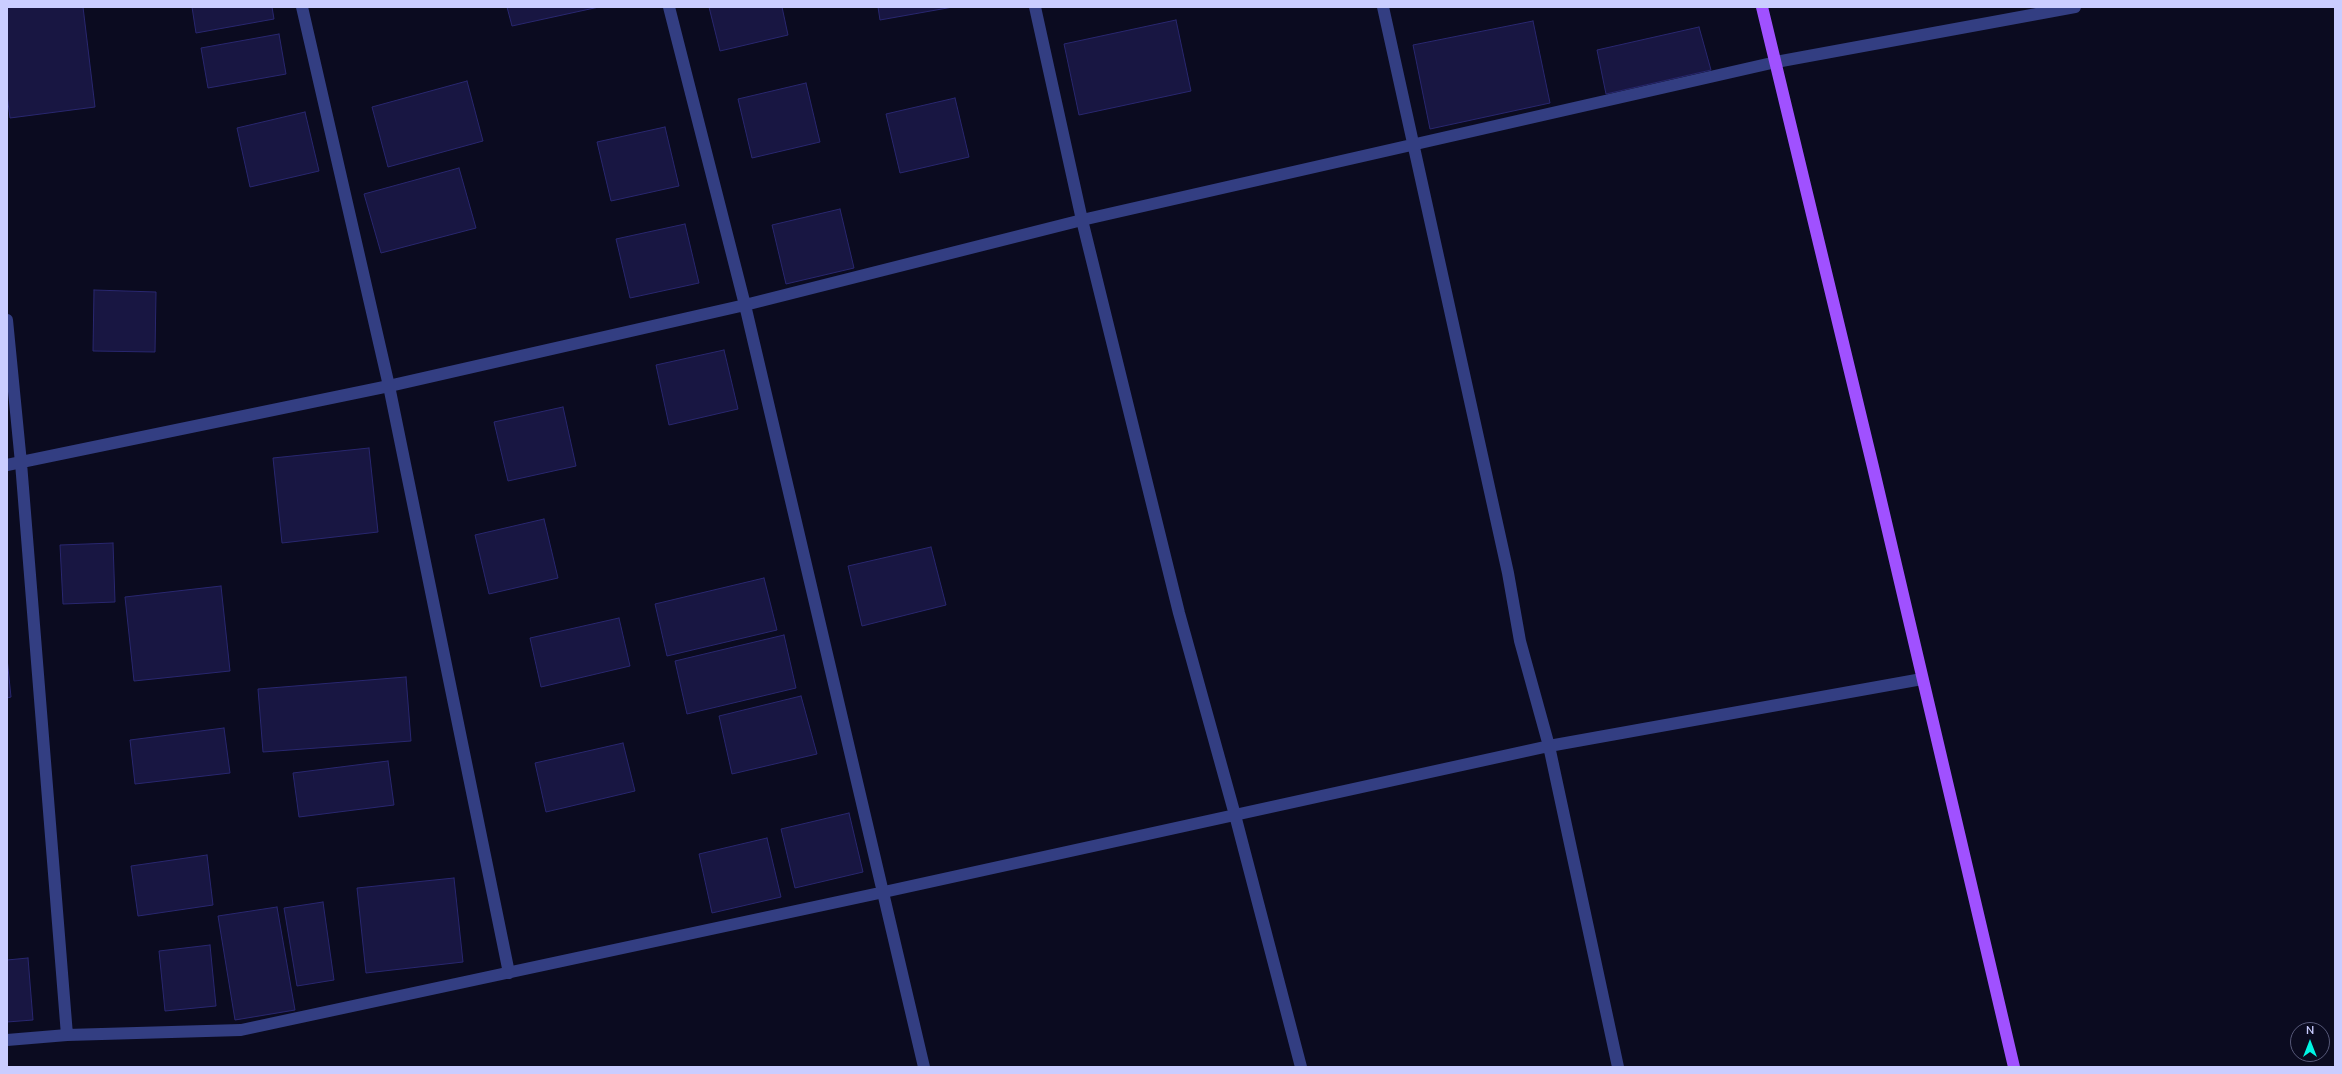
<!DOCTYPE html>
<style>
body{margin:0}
#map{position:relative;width:2342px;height:1074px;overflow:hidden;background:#0b0b20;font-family:"Nunito Sans",sans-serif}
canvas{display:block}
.frame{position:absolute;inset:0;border:8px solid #cacdff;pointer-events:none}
.north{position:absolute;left:2290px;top:1022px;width:40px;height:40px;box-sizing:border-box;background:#0b0b20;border:1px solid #575979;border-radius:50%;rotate:0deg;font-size:11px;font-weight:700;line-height:16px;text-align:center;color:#cacdff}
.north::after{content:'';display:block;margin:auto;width:14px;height:18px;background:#00f5e4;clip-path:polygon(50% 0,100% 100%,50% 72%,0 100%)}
</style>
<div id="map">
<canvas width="2342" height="1074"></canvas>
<div class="frame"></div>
<div class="north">N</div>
</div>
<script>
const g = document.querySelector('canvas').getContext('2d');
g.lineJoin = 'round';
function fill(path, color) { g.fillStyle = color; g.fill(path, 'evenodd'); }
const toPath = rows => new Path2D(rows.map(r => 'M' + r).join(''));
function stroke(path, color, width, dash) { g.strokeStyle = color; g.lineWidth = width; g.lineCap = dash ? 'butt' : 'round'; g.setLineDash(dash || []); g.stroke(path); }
const building = toPath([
 [7,7,83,7,95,107,10,118,7,95,7,7],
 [192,7,272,7,274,19,196,33,192,7],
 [507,7,599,7,512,26,507,7],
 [709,7,782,7,788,35,720,51,709,7],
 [878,7,953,7,880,20,878,7],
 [1176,20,1191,91,1079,115,1064,44,1176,20],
 [1533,21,1550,103,1430,129,1413,45,1533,21],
 [1699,27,1711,70,1606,94,1597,50,1699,27],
 [279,34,286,74,208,88,201,48,279,34],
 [467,81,483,141,388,167,372,107,467,81],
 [806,83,820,142,752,158,738,99,806,83],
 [955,98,969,157,900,173,886,114,955,98],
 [305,112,319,171,250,187,237,128,305,112],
 [665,127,679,186,611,201,597,142,665,127],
 [459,168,476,228,381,253,364,194,459,168],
 [840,209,854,268,786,284,772,225,840,209],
 [685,224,699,283,630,298,616,239,685,224],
 [94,290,156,292,155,352,93,351,94,290],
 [724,350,738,409,669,425,656,365,724,350],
 [563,407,576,466,508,481,494,422,563,407],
 [369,448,378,532,282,543,273,458,369,448],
 [544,519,558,578,489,594,475,535,544,519],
 [113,543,115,602,63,604,60,545,113,543],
 [931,547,946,605,862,626,848,566,931,547],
 [764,578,777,630,667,656,655,604,764,578],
 [221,586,230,671,134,681,125,597,221,586],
 [619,618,630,666,541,687,530,638,619,618],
 [784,635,796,688,687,714,675,661,784,635],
 [7,658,11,697,7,698,7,658],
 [406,677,411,741,263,752,258,689,406,677],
 [801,696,817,754,732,774,719,716,801,696],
 [224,728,230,773,135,784,130,740,224,728],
 [623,743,635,791,546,812,535,763,623,743],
 [388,761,394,805,299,817,293,773,388,761],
 [849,813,863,872,795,888,781,829,849,813],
 [767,838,781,897,712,913,699,854,767,838],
 [207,855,213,905,138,916,131,866,207,855],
 [454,878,463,962,366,973,357,888,454,878],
 [323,902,334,980,297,986,284,908,323,902],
 [277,907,295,1010,235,1020,218,916,277,907],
 [210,945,216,1006,165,1011,159,951,210,945],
 [28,958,33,1020,7,1022,7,960,28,958]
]);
const minor = toPath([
 [302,7,389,386,509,973],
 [669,7,745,305,924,1067],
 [1035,7,1082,220,1179,613,1235,815,1301,1067],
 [1383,7,1508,573,1520,641,1549,746,1618,1067],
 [7,320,21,463,67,1035],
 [7,465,389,386,745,305,1082,220,1776,62,2075,7],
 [7,1040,67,1035,241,1030,884,892,1549,746,1922,679]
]);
const major = toPath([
 [1762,7,1873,467,2014,1067]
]);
fill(building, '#181642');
stroke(building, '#29276f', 1);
stroke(minor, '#333e82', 12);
stroke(major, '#a051ff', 12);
</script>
